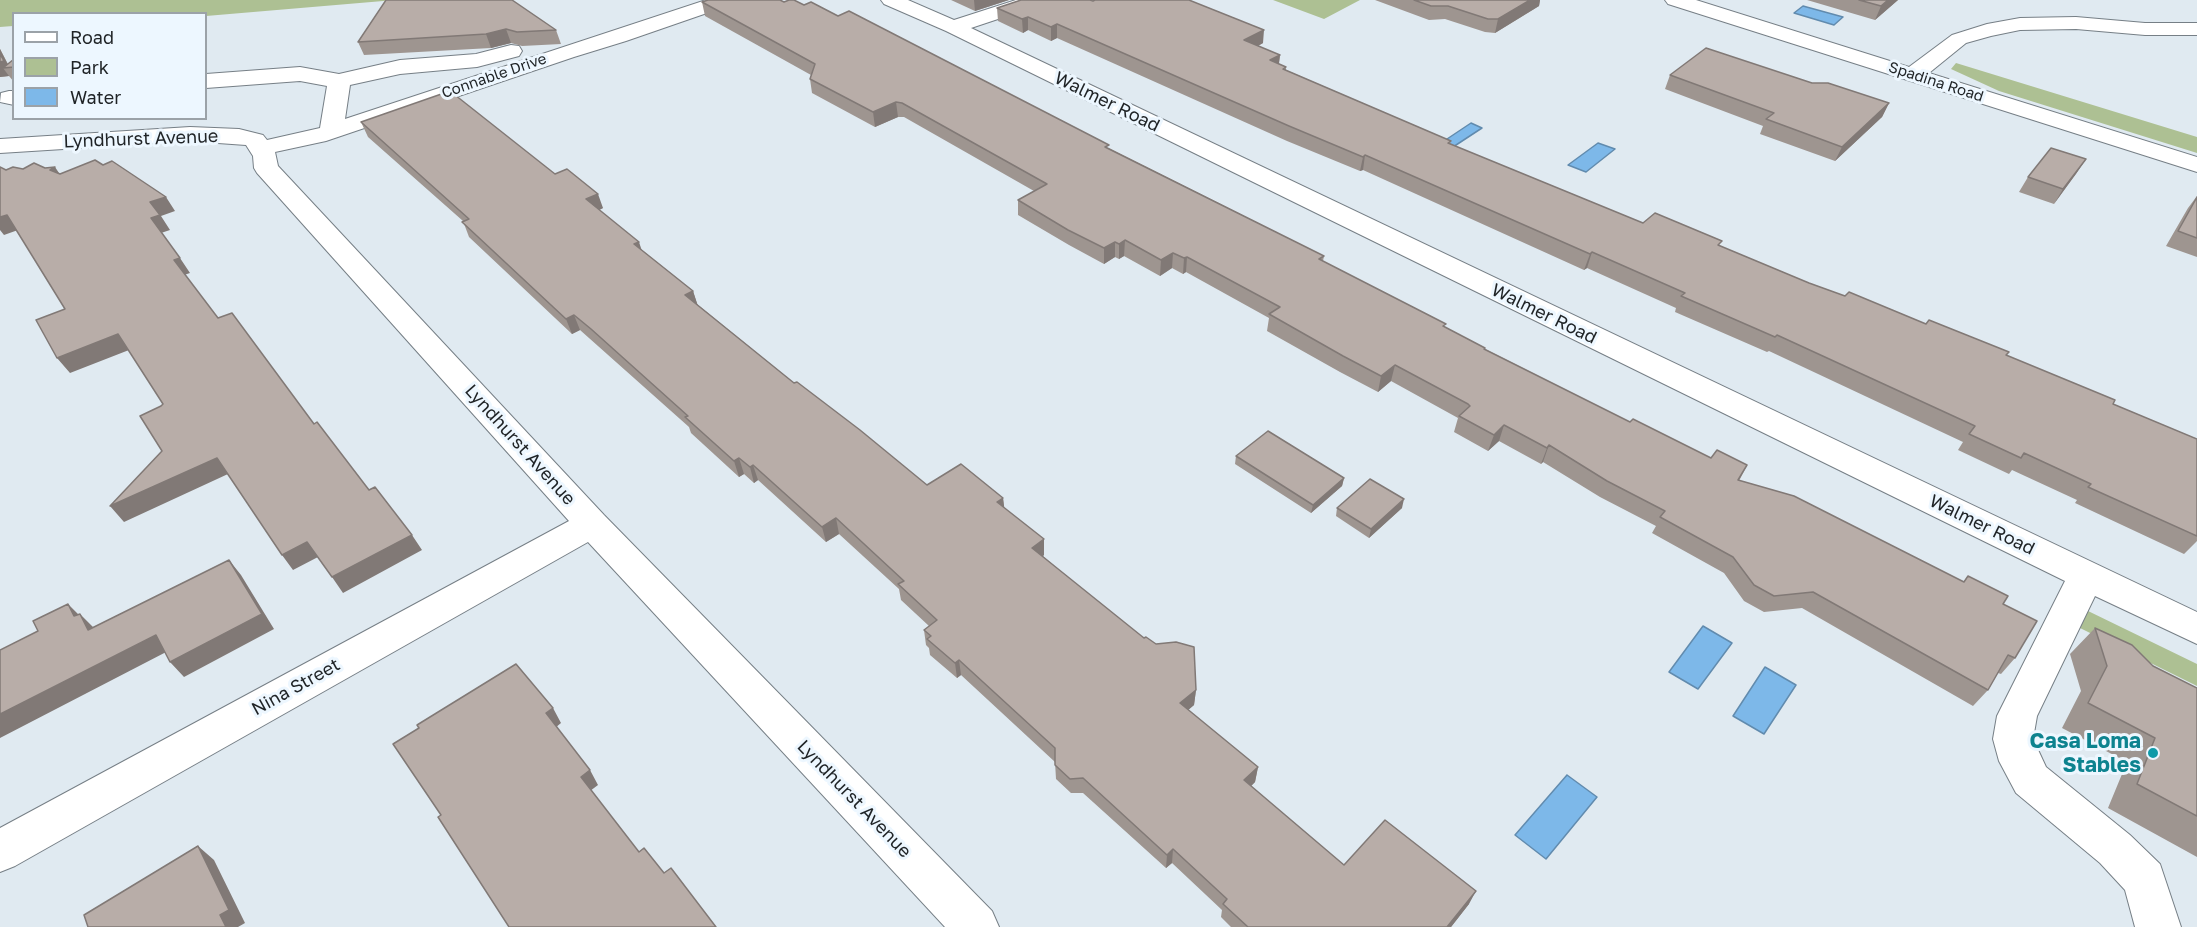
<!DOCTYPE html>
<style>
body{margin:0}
#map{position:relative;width:2197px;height:927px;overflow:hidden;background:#e0eaf1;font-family:"Golos Text",sans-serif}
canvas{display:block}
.legend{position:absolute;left:12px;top:12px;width:195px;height:108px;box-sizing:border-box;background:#edf7ff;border:2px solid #9ba2a8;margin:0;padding:8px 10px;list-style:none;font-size:18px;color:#1f2326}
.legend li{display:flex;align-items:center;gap:12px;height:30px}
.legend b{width:30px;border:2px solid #9ba2a8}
</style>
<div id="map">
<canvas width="2197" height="927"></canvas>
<ul class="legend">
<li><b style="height:8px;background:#fff"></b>Road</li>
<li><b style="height:16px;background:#adc093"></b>Park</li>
<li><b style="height:16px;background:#7db8e9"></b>Water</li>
</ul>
</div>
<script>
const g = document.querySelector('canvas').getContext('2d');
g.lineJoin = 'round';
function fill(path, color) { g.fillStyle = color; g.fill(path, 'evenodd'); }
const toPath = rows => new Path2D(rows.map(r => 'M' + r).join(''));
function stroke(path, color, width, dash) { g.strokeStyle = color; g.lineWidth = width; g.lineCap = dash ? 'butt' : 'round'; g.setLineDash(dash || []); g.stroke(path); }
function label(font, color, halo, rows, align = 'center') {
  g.font = font + ' "Golos Text",sans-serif'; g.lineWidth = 6; g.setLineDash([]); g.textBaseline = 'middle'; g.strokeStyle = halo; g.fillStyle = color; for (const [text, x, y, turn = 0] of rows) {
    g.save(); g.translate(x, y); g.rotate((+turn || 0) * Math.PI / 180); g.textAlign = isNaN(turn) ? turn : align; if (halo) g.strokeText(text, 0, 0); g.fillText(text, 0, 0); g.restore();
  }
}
const green = toPath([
 [0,0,395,0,206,16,206,14,14,14,13,26,0,27],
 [1273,0,1360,0,1324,19],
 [1956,63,2197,137,2197,153,1999,91,1951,69],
 [2086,610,2197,664,2197,686,2078,627]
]);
const water = toPath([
 [1803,6,1843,17,1834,25,1794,13,1803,6],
 [1471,123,1482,128,1453,147,1441,143,1471,123],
 [1598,143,1615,149,1586,172,1568,165,1598,143],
 [1703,626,1732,643,1698,689,1669,672,1703,626],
 [1765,667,1796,685,1764,734,1733,716,1765,667],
 [1567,775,1597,797,1546,859,1515,835,1567,775]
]);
const minor = toPath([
 [706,0,736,0,733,4,626,41,574,57,326,141,275,152,278,166,604,515,992,911,999,927,945,927,588,542,15,866,0,872,0,828,569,521,257,173,254,168,253,156,246,145,190,141,0,153,0,139,190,127,239,129,263,135,267,140,320,128,327,86,300,81,206,88,206,74,300,67,339,74,400,60,476,54,511,45,519,46,522,51,519,56,477,67,400,74,350,85,345,119,706,0],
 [881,0,908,0,954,20,1016,0,1046,0,1043,4,971,28,2197,612,2197,644,2095,596,2037,716,2033,739,2046,767,2130,835,2160,864,2181,927,2135,927,2125,890,2100,863,2016,793,1999,761,1993,739,1997,716,2065,581,946,31,884,4,881,0],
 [1665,0,1696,0,1909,67,1952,35,1987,24,2020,18,2076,17,2145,23,2197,23,2197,35,2145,35,2076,29,2020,30,1991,36,1966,43,1929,73,2197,157,2197,172,1668,4,1665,0],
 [9,91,14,91,14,105,0,102,1,93,9,91]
]);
const wall = toPath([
 [386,0,556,30,561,44,522,46,511,43,491,48,364,55,358,42],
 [951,0,1009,0,975,11],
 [1375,0,1540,0,1539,6,1495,33,1485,32,1445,19,1429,20],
 [1807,0,1898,0,1875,20],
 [702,2,1109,148,1324,256,1323,261,1485,349,1630,422,1711,458,1747,465,1739,481,1963,582,1968,576,2003,604,2015,658,2001,674,1998,673,1988,690,1973,706,1802,608,1764,612,1744,601,1724,573,1652,533,1656,526,1600,497,1543,462,1541,464,1499,441,1488,451,1454,432,1458,418,1391,381,1378,392,1340,372,1267,331,1269,318,1186,272,1183,274,1172,268,1160,276,1124,256,1119,259,1115,257,1104,264,1069,245,1018,215,1018,200,1034,191,904,117,898,117,875,127,812,93,810,79,811,75,705,16],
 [997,8,1263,43,1258,46,1280,55,1279,64,1286,67,1286,70,1451,141,1450,144,1643,223,1720,246,1809,283,1845,296,1926,324,2006,355,2113,404,2197,439,2197,541,2184,554,2075,503,2077,500,2012,470,2009,474,1958,450,1963,442,1769,351,1767,352,1675,312,1676,308,1587,268,1584,270,1363,170,1360,171,1287,141,1057,38,1051,41,1028,30,1023,33,998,21],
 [0,49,8,64,14,67,14,82,9,76,0,77],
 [1670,75,1812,83,1889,103,1882,117,1835,161,1760,134,1763,126,1665,89],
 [361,122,555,174,603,208,599,210,642,250,693,291,697,304,794,383,927,485,1003,498,1004,508,1044,555,1043,556,1196,690,1194,705,1188,710,1258,767,1255,782,1251,786,1344,865,1469,904,1451,927,1231,927,1221,917,1222,910,1172,863,1166,868,1083,793,1071,793,1056,779,1055,762,961,675,957,678,930,655,929,648,926,645,924,630,929,626,901,600,899,589,839,534,826,542,758,480,754,483,744,474,739,477,691,433,689,427,580,330,572,334,469,237,463,221,368,137],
 [2086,159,2054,204,2019,192,2028,177],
 [2197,196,2197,257,2166,246,2188,208],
 [1236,456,1344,478,1342,486,1311,513,1235,464],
 [1337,508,1402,508,1369,538,1336,516],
 [2095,628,2153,666,2197,688,2197,857,2108,808,2127,762,2062,728,2081,691,2070,654]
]);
const shadedWall = toPath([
 [974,0,1009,0,975,11],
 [1530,0,1540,0,1539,6,1495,33,1498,19],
 [1888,0,1898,0,1875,20,1881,6],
 [1028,17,1028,30,1023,33,1022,19],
 [1057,24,1057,38,1051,41,1051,27],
 [506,29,511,43,491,48,486,34],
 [1264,30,1263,43,1243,54,1244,40],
 [0,49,9,67,3,68,9,76,0,77],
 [1280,55,1278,69,1270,60],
 [896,102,898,117,875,127,873,112],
 [1889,103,1882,117,1835,161,1842,147],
 [1365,155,1363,170,1360,171,1363,157],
 [2086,159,2076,174,2054,204,2063,189],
 [55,167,65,182,50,170],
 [598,194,603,208,591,214,586,199],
 [166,197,175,211,161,216,170,230,161,233,151,218,150,202],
 [7,215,18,230,4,235,0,230,0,217],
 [1125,240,1124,256,1119,259,1119,244],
 [639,242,644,257,634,244],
 [1115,242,1115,257,1104,264,1104,248],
 [1592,252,1587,268,1584,270,1590,254],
 [1173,253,1172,268,1160,276,1161,260],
 [1187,257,1186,272,1183,274,1184,258],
 [180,258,190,273,184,275,174,260],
 [693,291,698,306,685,295],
 [574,315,580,330,572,334,566,319],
 [118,334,129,350,70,373,57,358],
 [1395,365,1391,381,1378,392,1381,376],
 [1504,425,1499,441,1488,451,1494,435],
 [1549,445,1543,462,1541,464,1547,448],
 [217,458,228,474,124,522,110,506],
 [739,458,744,474,739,477,734,461],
 [753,465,758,480,754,483,750,467],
 [1344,478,1342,486,1311,513,1313,505],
 [1003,498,1005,513,997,502],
 [1404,499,1402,508,1369,538,1371,529],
 [836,518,839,534,826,542,822,527],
 [412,535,422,550,343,593,332,577],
 [1044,539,1044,555,1033,563,1032,548],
 [307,542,318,557,293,570,282,555],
 [229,560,241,575,274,629,184,677,170,662],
 [68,604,82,618,80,614,95,629,103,645,74,616],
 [156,635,170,650,0,738,0,714],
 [959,660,961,675,957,678,955,663],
 [1196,690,1194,705,1179,718,1180,703],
 [553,708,561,723,555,728,546,713],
 [1258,767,1255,782,1242,795,1244,780],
 [590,770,598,785,590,791,581,777],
 [198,846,214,860,245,923,238,927,226,927,220,915],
 [1173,849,1172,863,1166,868,1167,855],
 [1476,891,1469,904,1451,927,1447,927]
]);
const building = toPath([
 [386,0,512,0,556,30,517,32,506,29,486,34,358,42,386,0],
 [708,0,780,0,784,2,789,0,794,0,804,5,811,2,838,16,849,11,1109,145,1105,147,1324,256,1319,259,1446,324,1443,326,1485,348,1484,349,1630,422,1633,419,1711,458,1717,450,1747,465,1738,480,1794,496,1964,582,1968,576,2008,596,2003,604,2037,621,2015,658,2008,655,1988,690,1813,592,1774,596,1754,585,1733,557,1660,517,1665,511,1607,481,1549,445,1547,448,1504,425,1494,435,1459,416,1470,406,1468,404,1395,365,1381,376,1343,356,1269,314,1280,307,1187,257,1184,258,1173,253,1161,260,1125,240,1119,244,1115,242,1104,248,1068,230,1018,200,1047,184,902,103,896,102,873,112,810,79,815,64,702,2,708,0],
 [1021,0,1090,0,1093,1,1095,0,1189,0,1264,30,1244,40,1280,55,1270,60,1286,67,1283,69,1451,141,1448,143,1643,223,1655,213,1722,241,1718,245,1809,283,1845,296,1849,292,1926,324,1929,320,2009,352,2006,355,2115,400,2113,404,2197,439,2197,536,2088,487,2091,484,2024,453,2021,458,1969,434,1975,426,1777,335,1775,337,1681,296,1685,293,1592,252,1590,254,1365,155,1363,157,1289,126,1057,24,1051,27,1028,17,1022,19,997,8,1021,0],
 [1414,0,1530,0,1498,19,1488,19,1448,6,1431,6,1414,0],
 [1859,0,1888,0,1881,6,1859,0],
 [1706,48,1812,83,1828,83,1889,103,1842,147,1766,119,1774,113,1670,75,1706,48],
 [0,54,4,61,0,62,0,54],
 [14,59,14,67,3,68,14,59],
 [450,91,555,174,567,169,598,194,586,199,639,242,634,244,693,291,685,295,794,383,797,382,860,430,927,485,961,464,1003,498,997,502,1044,539,1032,548,1144,638,1146,637,1156,644,1176,642,1194,647,1196,690,1180,703,1258,767,1244,780,1344,865,1385,820,1476,891,1447,927,1248,927,1223,904,1227,899,1173,849,1167,855,1083,778,1070,779,1055,765,1055,748,959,660,955,663,927,639,931,636,924,630,937,620,898,584,904,581,836,518,822,527,753,465,750,467,739,458,734,461,685,417,688,416,591,329,574,315,566,319,462,222,469,219,361,122,450,91],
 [2051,148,2086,159,2063,189,2028,177,2051,148],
 [95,160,103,165,112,161,166,197,150,202,160,215,151,218,180,258,174,260,218,318,232,313,314,424,317,422,369,490,375,487,412,535,332,577,307,542,282,555,217,458,110,506,162,451,140,416,161,406,163,404,118,334,57,358,36,320,65,309,7,215,0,217,0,167,6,170,13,167,23,169,34,163,45,168,55,167,50,170,60,174,95,160],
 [2197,197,2197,238,2178,231,2197,197],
 [1268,431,1344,478,1313,505,1236,456,1268,431],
 [1370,479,1404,499,1371,529,1337,508,1370,479],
 [229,560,262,614,170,662,156,635,0,714,0,650,38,631,33,621,68,604,74,616,80,614,88,630,229,560],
 [2095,628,2132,645,2153,666,2197,688,2197,816,2137,784,2155,738,2088,703,2107,666,2095,628],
 [516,664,553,708,546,713,590,770,581,777,639,852,644,848,664,873,671,868,716,927,509,927,438,817,441,815,393,744,419,728,417,725,516,664],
 [198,846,229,910,220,915,226,927,88,927,84,915,198,846]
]);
const markers = [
 [2153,753,6,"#0f9aa8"]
];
const farStreetnames = [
 ["Connable Drive",494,76,-19],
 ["Spadina Road",1936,82,18]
];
const streetNames = [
 ["Walmer Road",1107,102,26],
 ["Lyndhurst Avenue",141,139,-2],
 ["Walmer Road",1544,314,26],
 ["Lyndhurst Avenue",520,445,48],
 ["Walmer Road",1982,525,26],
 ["Nina Street",296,687,-29],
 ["Lyndhurst Avenue",854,799,46]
];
const nearCulturenames = [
 ["Casa Loma",2141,741],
 ["Stables",2141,765]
];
fill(green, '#adc093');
fill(water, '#7db8e9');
stroke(water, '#618bae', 1.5);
stroke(minor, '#767f86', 2);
fill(minor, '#fff');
fill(wall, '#9e9590');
fill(shadedWall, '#817976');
fill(building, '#b8ada8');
stroke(building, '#817976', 1.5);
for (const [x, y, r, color] of markers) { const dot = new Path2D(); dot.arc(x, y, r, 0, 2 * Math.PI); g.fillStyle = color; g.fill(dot); stroke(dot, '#edf7ff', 2); }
label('15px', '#1f2326', '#edf7ff', farStreetnames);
label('18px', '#1f2326', '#edf7ff', streetNames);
label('bold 21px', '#0d838f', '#edf7ff', nearCulturenames, 'right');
</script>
